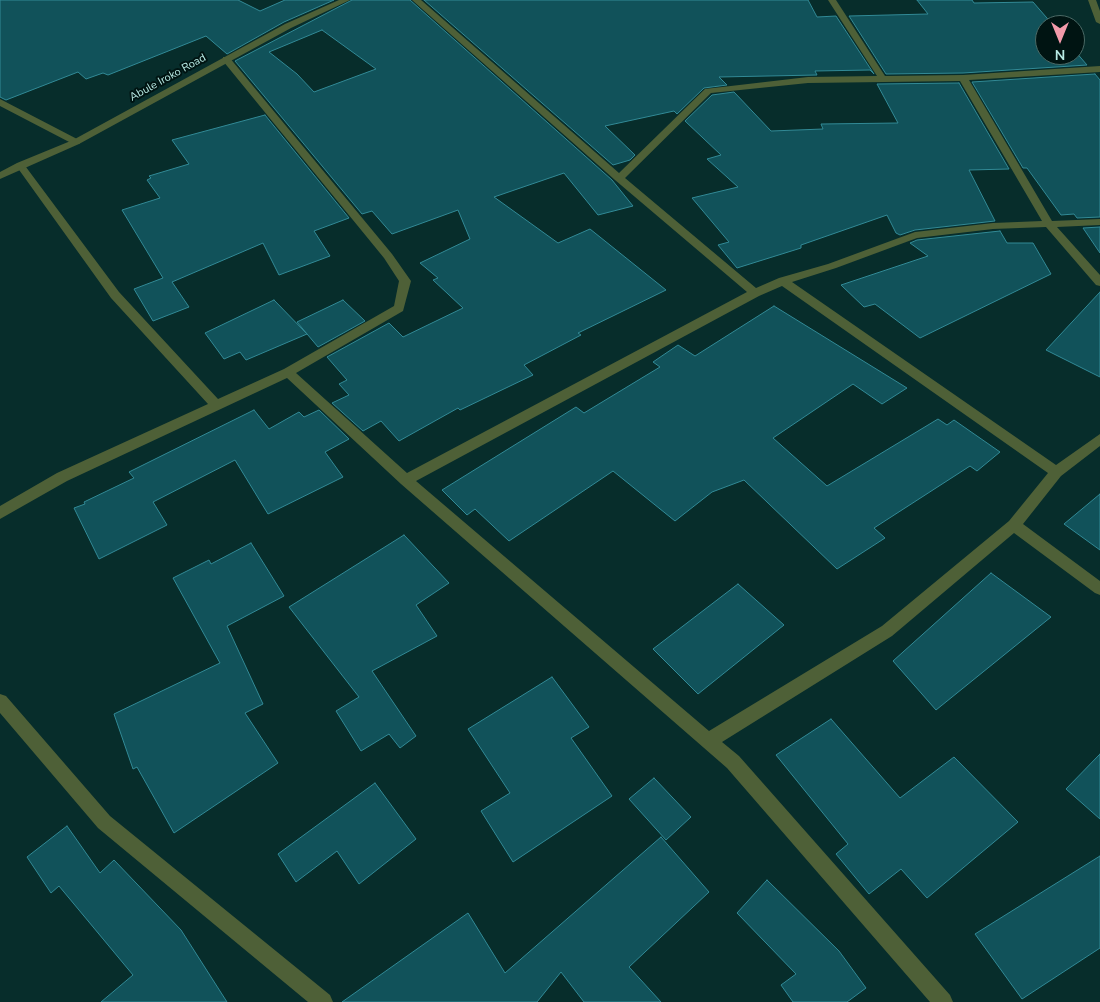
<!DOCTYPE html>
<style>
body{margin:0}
#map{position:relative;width:1100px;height:1002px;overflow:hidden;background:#072d2b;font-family:"Nunito Sans",sans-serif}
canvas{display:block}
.north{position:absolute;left:1035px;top:15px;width:50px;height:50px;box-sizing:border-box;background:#001412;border:1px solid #4a6a66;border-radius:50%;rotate:180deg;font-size:14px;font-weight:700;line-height:20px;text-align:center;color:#b8ebe5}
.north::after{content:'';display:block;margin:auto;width:18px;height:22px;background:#f39aaa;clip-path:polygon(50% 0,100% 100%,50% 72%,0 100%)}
</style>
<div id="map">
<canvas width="1100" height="1002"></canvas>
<div class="north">N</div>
</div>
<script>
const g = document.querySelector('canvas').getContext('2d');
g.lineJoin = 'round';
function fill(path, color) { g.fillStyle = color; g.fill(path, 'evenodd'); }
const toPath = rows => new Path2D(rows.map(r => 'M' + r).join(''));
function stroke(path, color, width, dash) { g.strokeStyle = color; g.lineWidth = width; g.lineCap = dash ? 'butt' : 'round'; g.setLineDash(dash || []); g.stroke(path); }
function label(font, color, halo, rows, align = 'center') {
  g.font = font + ' "Nunito Sans",sans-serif'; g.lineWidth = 4; g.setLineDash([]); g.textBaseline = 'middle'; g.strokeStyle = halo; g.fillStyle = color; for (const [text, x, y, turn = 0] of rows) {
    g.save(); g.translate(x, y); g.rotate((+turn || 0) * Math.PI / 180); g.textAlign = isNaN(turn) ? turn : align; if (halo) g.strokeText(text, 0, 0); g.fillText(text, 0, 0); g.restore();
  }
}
const building = toPath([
 [0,0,238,0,260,11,285,0,334,0,284,22,227,54,206,36,108,75,103,73,86,79,78,72,6,100,0,97,0,0],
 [352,0,410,0,612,180,633,206,598,215,564,173,494,197,558,243,590,229,666,290,578,333,581,335,524,365,533,375,460,410,458,408,399,441,381,421,363,431,332,403,349,395,339,384,347,380,327,357,389,323,403,337,463,308,433,280,438,278,420,263,470,239,458,210,392,234,372,211,362,214,235,61,352,0],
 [322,30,376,69,314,92,297,74,269,52,322,30],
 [424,0,808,0,817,17,836,16,874,74,870,70,815,71,817,75,719,77,727,85,704,88,677,114,674,111,605,126,635,155,630,160,613,165,424,0],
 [917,0,972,0,974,3,1033,2,1053,25,1045,25,1045,55,1075,55,1075,51,1087,65,963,73,886,74,849,16,928,14,917,0],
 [1095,74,1100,80,1100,217,1077,218,1074,214,1061,215,1027,168,1023,168,972,82,1095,74],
 [959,83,1009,169,969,170,995,221,915,230,900,235,896,233,887,215,801,245,801,248,737,268,718,245,729,242,692,198,738,187,707,159,721,155,685,121,712,95,734,92,771,131,823,129,821,124,898,123,877,84,959,83],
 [265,115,349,218,314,231,330,256,279,275,263,243,172,282,189,307,153,321,134,289,163,278,122,210,160,198,147,180,151,178,149,176,189,164,172,140,265,115],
 [1100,227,1100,253,1083,228,1100,227],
 [1000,231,1007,243,1033,243,1051,274,920,338,875,304,864,307,841,285,928,256,910,243,917,240,1000,231],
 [1100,292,1100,377,1046,350,1100,292],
 [274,300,307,334,246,360,240,352,224,359,205,333,274,300],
 [343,300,365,321,318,347,297,322,343,300],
 [774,306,907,388,882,404,853,384,773,438,827,486,938,419,947,425,954,420,1000,452,977,471,970,466,874,528,885,538,837,569,744,480,712,492,675,521,613,471,509,541,475,509,467,515,442,490,576,407,584,413,660,367,653,362,678,345,695,356,774,306],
 [254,410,269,429,299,412,304,417,319,410,349,439,325,452,343,477,268,514,235,460,153,502,167,525,99,559,74,508,85,504,84,502,134,478,129,472,254,410],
 [1100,494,1100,550,1064,524,1100,494],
 [404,535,449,583,416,605,437,636,372,671,416,736,400,748,389,734,361,751,336,711,359,697,289,607,404,535],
 [251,543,284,596,227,626,263,704,245,713,278,763,174,833,137,767,133,769,114,714,220,663,173,578,209,560,211,564,251,543],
 [991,573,1051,617,936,710,893,661,991,573],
 [738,584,784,625,698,694,653,649,738,584],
 [552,677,589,727,571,738,612,796,513,862,481,811,510,793,468,729,552,677],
 [831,719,900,798,954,757,1018,822,927,898,901,869,869,894,836,854,848,844,776,755,831,719],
 [1100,754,1100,819,1066,789,1100,754],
 [654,778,691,817,666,840,629,799,654,778],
 [375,783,416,839,359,884,337,851,296,882,278,854,375,783],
 [67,826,100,873,114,860,181,930,227,1002,101,1002,133,975,59,886,51,893,27,857,67,826],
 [661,837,709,892,629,967,661,1002,584,1002,561,972,537,1002,342,1002,468,913,505,973,661,837],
 [1100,856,1100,948,1022,999,975,934,1100,856],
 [767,880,839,951,866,988,847,1002,793,1002,781,985,796,974,737,913,767,880]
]);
const minor = toPath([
 [412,0,421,0,619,173,705,89,808,77,877,76,828,0,836,0,885,76,963,75,1100,66,1100,72,969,80,1052,221,1100,219,1100,225,1057,227,1100,275,1100,286,1096,285,1046,227,993,229,917,238,836,268,792,282,1056,465,1100,434,1100,446,1061,476,1023,524,1100,581,1100,595,1095,593,1014,533,892,636,722,742,739,756,950,995,953,1002,930,1002,727,768,401,484,287,378,67,481,0,519,0,506,57,473,208,404,111,298,17,167,17,163,23,163,119,292,218,399,284,369,394,306,399,281,384,258,223,61,223,57,229,57,392,254,411,281,403,311,296,373,407,473,747,292,615,180,412,0],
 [960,81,1042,221,993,223,915,232,828,264,779,278,756,288,625,178,711,93,808,83,960,81],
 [782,286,1048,473,1009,521,882,626,709,731,416,481,759,296,782,286],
 [1088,0,1096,0,1100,11,1100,24,1096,22,1088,0],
 [0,99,79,140,81,142,79,144,73,144,0,106,0,99],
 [0,694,6,696,110,816,330,995,333,1002,308,1002,98,828,0,713,0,694]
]);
const tertiary = toPath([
 [339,0,350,0,291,28,79,144,0,179,0,172,17,163,73,140,285,24,339,0]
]);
const farStreetnames = [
 ["Abule Iroko Road",168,78,-29]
];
fill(building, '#11525a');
stroke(building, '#328a96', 1);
fill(minor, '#4e6037');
fill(tertiary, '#4e6037');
label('11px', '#b8ebe5', '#001412', farStreetnames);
</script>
